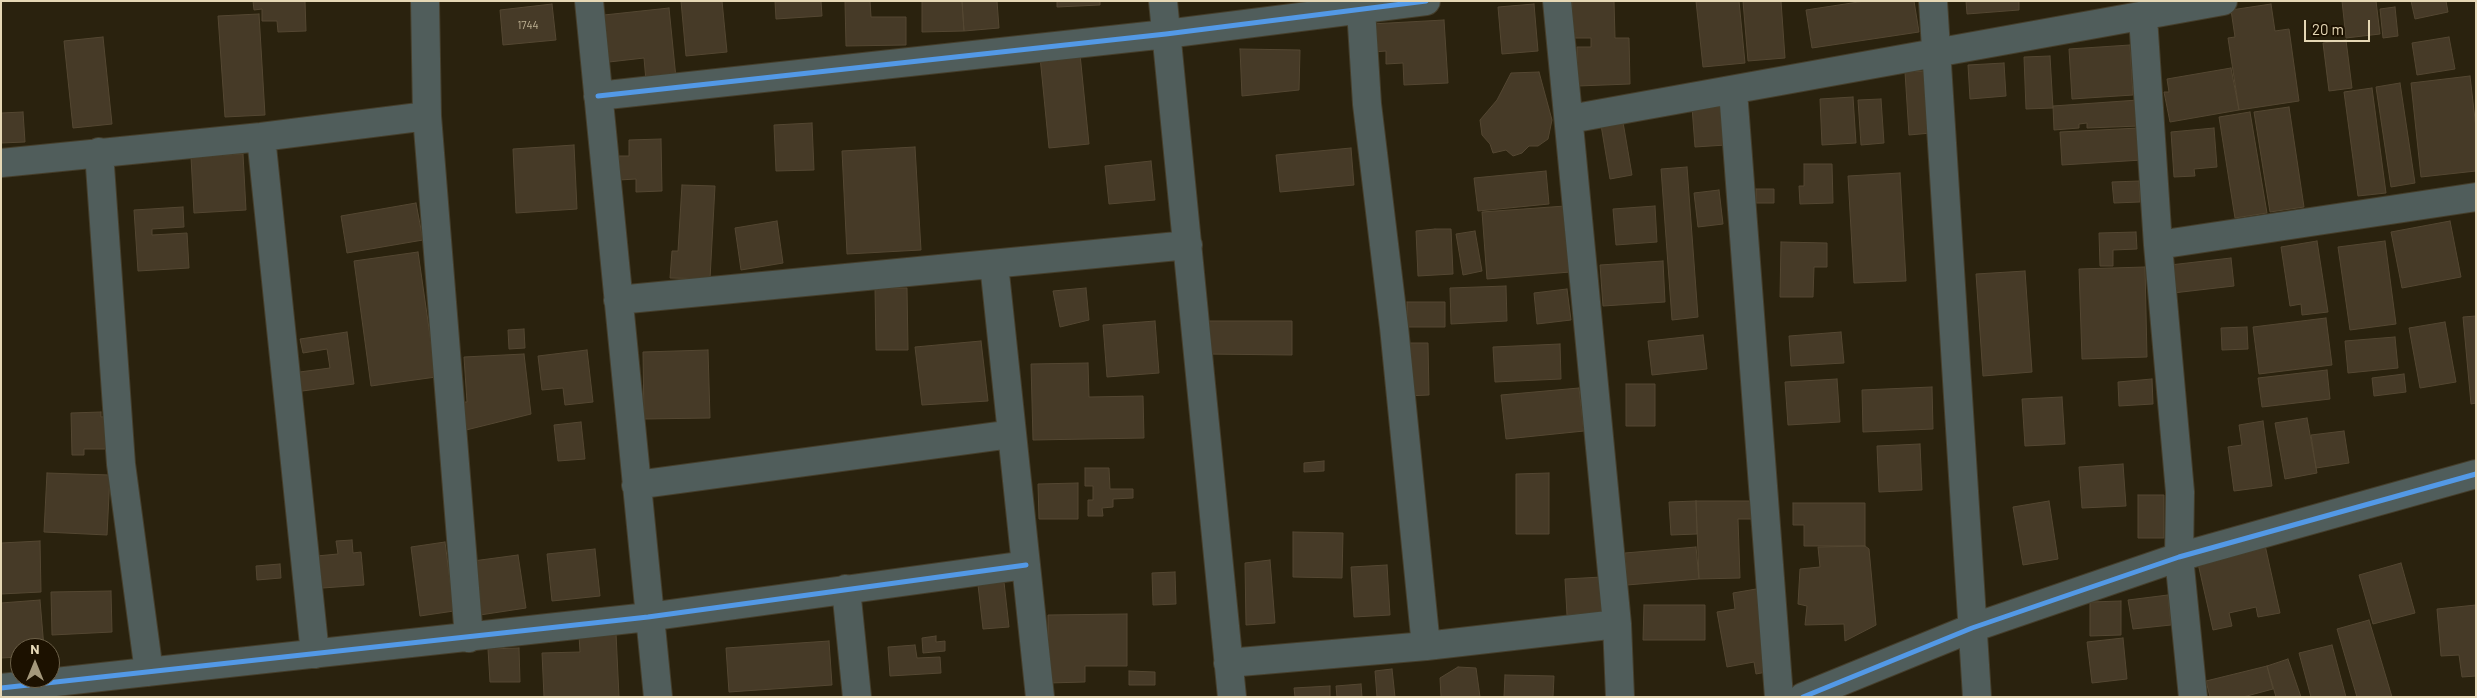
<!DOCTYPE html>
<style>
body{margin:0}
#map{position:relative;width:2477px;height:698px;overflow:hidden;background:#2a220e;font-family:Barlow,sans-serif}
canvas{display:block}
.frame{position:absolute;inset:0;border:2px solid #e5d7b5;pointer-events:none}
.north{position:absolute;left:10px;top:638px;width:50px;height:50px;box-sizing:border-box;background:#1c1100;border:1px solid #6c6048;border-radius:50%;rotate:0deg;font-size:14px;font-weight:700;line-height:20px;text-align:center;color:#e5d7b5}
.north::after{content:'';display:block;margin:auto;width:18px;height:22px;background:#a4987b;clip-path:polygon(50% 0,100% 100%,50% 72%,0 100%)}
.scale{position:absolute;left:2304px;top:20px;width:66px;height:22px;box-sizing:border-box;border:2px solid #e5d7b5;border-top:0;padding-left:6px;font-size:15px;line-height:18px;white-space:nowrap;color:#e5d7b5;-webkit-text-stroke:4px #1c1100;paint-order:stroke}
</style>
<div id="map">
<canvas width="2477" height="698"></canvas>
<div class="frame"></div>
<div class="north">N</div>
<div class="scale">20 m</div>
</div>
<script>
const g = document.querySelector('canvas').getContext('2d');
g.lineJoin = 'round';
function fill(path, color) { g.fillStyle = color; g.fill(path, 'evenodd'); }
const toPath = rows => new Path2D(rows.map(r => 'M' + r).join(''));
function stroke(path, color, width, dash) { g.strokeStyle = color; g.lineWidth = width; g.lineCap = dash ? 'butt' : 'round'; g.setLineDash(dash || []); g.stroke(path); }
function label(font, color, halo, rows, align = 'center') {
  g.font = font + ' Barlow,sans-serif'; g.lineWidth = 5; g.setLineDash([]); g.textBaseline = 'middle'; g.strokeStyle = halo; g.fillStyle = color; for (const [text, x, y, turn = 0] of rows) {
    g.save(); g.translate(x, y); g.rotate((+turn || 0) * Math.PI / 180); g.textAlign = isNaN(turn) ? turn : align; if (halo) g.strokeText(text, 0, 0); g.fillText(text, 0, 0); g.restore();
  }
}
const building = toPath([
 [253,1,305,1,306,31,278,32,277,21,262,21,262,9,254,10,253,1],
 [681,1,722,1,727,52,686,56,681,1],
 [775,1,821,1,822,16,776,19,775,1],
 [845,1,870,1,871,17,906,17,906,45,846,46,845,1],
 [922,1,962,1,964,31,922,32,922,1],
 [962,1,997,1,999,28,964,31,962,1],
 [1057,1,1100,1,1100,5,1057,7,1057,1],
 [1572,1,1614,1,1615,38,1629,38,1630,84,1578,86,1577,47,1591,47,1591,38,1573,38,1572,1],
 [1696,1,1739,1,1745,63,1703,67,1696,1],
 [1743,1,1781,1,1785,58,1748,61,1743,1],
 [1865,1,1914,1,1919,32,1812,48,1806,10,1865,1],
 [1966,1,2019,1,2019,10,1967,14,1966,1],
 [2342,1,2376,1,2380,34,2346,38,2342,1],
 [2411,1,2446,1,2448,12,2415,19,2411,1],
 [552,4,556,40,503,45,500,10,552,4],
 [1534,4,1538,51,1502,54,1498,7,1534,4],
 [2271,4,2275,31,2289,29,2299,101,2239,110,2228,38,2235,37,2231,10,2271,4],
 [2395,7,2398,36,2383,38,2380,9,2395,7],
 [669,8,676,78,646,81,644,58,609,62,604,15,669,8],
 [259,14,265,115,225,117,218,16,259,14],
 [1444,20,1448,83,1404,85,1403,63,1386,64,1386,51,1373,52,1371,24,1444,20],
 [103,37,112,124,73,128,64,41,103,37],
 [2449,37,2455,69,2417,75,2412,43,2449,37],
 [2346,40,2352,88,2329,91,2323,43,2346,40],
 [2130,45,2133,95,2072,99,2069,49,2130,45],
 [1240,49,1300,50,1299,90,1242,96,1240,49],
 [1080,54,1089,144,1049,148,1040,57,1080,54],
 [2050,56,2053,108,2026,109,2024,57,2050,56],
 [2004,63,2006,96,1970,99,1968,65,2004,63],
 [2231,68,2239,110,2170,122,2164,92,2169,92,2167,79,2231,68],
 [1927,71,1931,133,1909,135,1905,72,1927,71],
 [1539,72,1552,120,1548,139,1538,146,1529,146,1522,153,1513,156,1506,150,1493,153,1490,144,1482,135,1480,120,1497,100,1511,73,1539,72],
 [2470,76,2476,128,2476,171,2421,177,2411,83,2470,76],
 [2400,83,2415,183,2391,187,2376,87,2400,83],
 [2372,88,2386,193,2358,196,2344,92,2372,88],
 [1853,97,1856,143,1822,145,1820,99,1853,97],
 [1881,99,1884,143,1861,145,1858,100,1881,99],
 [2138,100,2139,126,2087,128,2087,123,2079,124,2079,128,2054,130,2053,106,2138,100],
 [1722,104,1726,145,1695,147,1692,107,1722,104],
 [2289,107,2304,207,2270,212,2254,112,2289,107],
 [23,112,25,142,1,143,1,113,23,112],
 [2250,112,2267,213,2235,218,2219,117,2250,112],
 [1623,122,1632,175,1610,179,1601,125,1623,122],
 [812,123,814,170,776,171,774,125,812,123],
 [2139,128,2142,160,2062,165,2060,132,2139,128],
 [2214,128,2217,167,2194,169,2195,176,2174,177,2171,132,2214,128],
 [661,139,662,191,636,192,636,179,619,180,619,156,629,156,629,140,661,139],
 [574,145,577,209,516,213,513,149,574,145],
 [915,147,921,250,847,254,842,151,915,147],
 [1351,148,1354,185,1280,192,1276,155,1351,148],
 [243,154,246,210,194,213,191,157,243,154],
 [1151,161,1155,200,1109,204,1105,166,1151,161],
 [1804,164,1832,164,1833,203,1800,204,1799,186,1804,186,1804,164],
 [1687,167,1698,317,1672,320,1661,169,1687,167],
 [1546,171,1549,204,1478,211,1474,178,1546,171],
 [1900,173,1906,281,1854,283,1848,176,1900,173],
 [2139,181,2140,202,2114,203,2112,182,2139,181],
 [682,185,715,186,710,279,670,278,672,251,678,251,682,185],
 [1756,189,1774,189,1774,203,1756,203,1756,189],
 [1719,190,1723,224,1698,227,1694,193,1719,190],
 [416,203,423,240,347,253,341,216,416,203],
 [1565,206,1570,272,1487,279,1482,212,1565,206],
 [1655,206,1657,242,1616,245,1613,209,1655,206],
 [183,207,184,227,152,229,152,235,187,233,189,268,138,271,134,210,183,207],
 [777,221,783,263,741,270,735,228,777,221],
 [2450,221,2461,277,2402,288,2391,232,2450,221],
 [1435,229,1451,229,1453,274,1418,276,1416,231,1435,229],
 [1475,231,1482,271,1463,275,1456,234,1475,231],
 [2136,232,2137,249,2113,250,2113,266,2100,266,2099,233,2136,232],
 [2317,241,2328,312,2302,315,2301,304,2290,306,2281,247,2317,241],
 [2385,241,2396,324,2350,330,2338,247,2385,241],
 [1781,242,1827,243,1827,267,1814,267,1813,297,1780,297,1781,242],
 [418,252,436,377,371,386,354,261,418,252],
 [2231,258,2234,286,2173,293,2170,265,2231,258],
 [1663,261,1665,302,1603,306,1600,265,1663,261],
 [2145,267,2147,357,2082,359,2079,269,2145,267],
 [2025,271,2032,372,1983,376,1976,274,2025,271],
 [1506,286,1507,321,1451,324,1450,288,1506,286],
 [875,288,907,288,908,350,876,350,875,288],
 [1086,288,1089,320,1060,327,1053,291,1086,288],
 [1567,289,1571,320,1537,324,1534,293,1567,289],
 [1407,302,1445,302,1445,327,1407,327,1407,302],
 [2476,316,2476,403,2471,404,2463,317,2476,316],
 [2326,318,2332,365,2259,374,2253,327,2326,318],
 [1155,321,1159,373,1107,377,1103,325,1155,321],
 [1204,321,1292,321,1292,355,1204,354,1204,321],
 [2445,322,2456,382,2420,388,2409,328,2445,322],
 [2247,327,2248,349,2222,350,2221,328,2247,327],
 [524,329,525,348,509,349,508,330,524,329],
 [347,332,354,384,295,392,292,373,330,368,327,349,303,353,300,339,347,332],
 [1841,332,1844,363,1791,366,1789,336,1841,332],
 [1703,335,1707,369,1652,375,1648,341,1703,335],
 [2395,337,2398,368,2348,373,2345,341,2395,337],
 [981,341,988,401,922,405,915,347,981,341],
 [1403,343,1428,343,1429,395,1405,396,1403,343],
 [1560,344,1561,379,1495,382,1493,347,1560,344],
 [587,350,593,402,565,405,563,388,542,390,538,356,587,350],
 [708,350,710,418,644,419,643,352,708,350],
 [524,354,531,414,462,431,459,402,467,402,464,357,524,354],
 [1088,363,1089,397,1143,396,1144,438,1033,440,1031,364,1088,363],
 [2327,370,2330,399,2262,407,2258,378,2327,370],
 [2404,374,2406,392,2374,396,2372,378,2404,374],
 [1837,379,1840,422,1788,425,1785,382,1837,379],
 [2152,379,2153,404,2119,406,2118,382,2152,379],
 [1626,384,1655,384,1655,426,1626,426,1626,384],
 [1932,387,1933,429,1863,432,1862,390,1932,387],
 [1579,388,1584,431,1506,439,1501,395,1579,388],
 [2062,397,2065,444,2025,446,2022,399,2062,397],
 [101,412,101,417,110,416,111,449,84,449,84,455,72,455,71,413,101,412],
 [2307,418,2317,473,2285,479,2275,423,2307,418],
 [2263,421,2272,486,2234,491,2228,447,2242,445,2239,425,2263,421],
 [581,422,585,459,558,461,554,425,581,422],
 [2344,431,2349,463,2316,468,2311,435,2344,431],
 [1920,444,1922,490,1879,492,1877,446,1920,444],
 [1324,461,1324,471,1304,472,1304,463,1324,461],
 [2123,464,2126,506,2082,508,2079,467,2123,464],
 [1085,468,1109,468,1110,489,1133,489,1133,498,1113,499,1113,507,1102,508,1103,516,1088,516,1088,500,1093,500,1093,486,1085,486,1085,468],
 [47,473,110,475,107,535,44,532,47,473],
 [1549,473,1549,534,1516,534,1516,474,1549,473],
 [1078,483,1078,519,1039,519,1038,484,1078,483],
 [2138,495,2164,495,2164,538,2138,538,2138,495],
 [1696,501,1697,534,1671,535,1669,502,1696,501],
 [1696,501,1754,501,1754,519,1738,519,1740,578,1699,579,1696,501],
 [2049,501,2058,559,2023,565,2013,507,2049,501],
 [1793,503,1865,503,1865,546,1804,546,1804,525,1793,525,1793,503],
 [1293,532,1343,533,1342,578,1293,577,1293,532],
 [352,540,353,553,361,552,364,585,309,589,306,557,338,554,336,541,352,540],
 [40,541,41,592,1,594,1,543,40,541],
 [445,542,454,611,420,616,411,547,445,542],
 [2265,545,2280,613,2258,617,2256,607,2229,613,2232,626,2213,630,2197,559,2265,545],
 [1865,546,1869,549,1876,625,1845,641,1844,624,1805,625,1807,606,1798,604,1800,569,1820,567,1818,547,1865,546],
 [1696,547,1699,579,1627,585,1625,553,1696,547],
 [595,549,600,596,552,601,547,554,595,549],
 [518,555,526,608,480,615,473,561,518,555],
 [1270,560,1275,623,1246,625,1245,563,1270,560],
 [2401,563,2415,613,2373,624,2359,575,2401,563],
 [280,564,281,578,257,580,256,566,280,564],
 [1387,565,1390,615,1354,617,1351,567,1387,565],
 [1175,572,1176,604,1153,605,1152,573,1175,572],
 [1602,577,1604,612,1567,615,1565,579,1602,577],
 [1004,582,1009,627,983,629,978,585,1004,582],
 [1762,588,1777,670,1756,674,1754,662,1727,667,1717,612,1735,609,1733,593,1762,588],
 [111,591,112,632,52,635,51,592,111,591],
 [2168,595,2171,625,2133,629,2128,600,2168,595],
 [40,600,44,648,20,648,20,657,1,658,1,603,40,600],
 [2121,601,2121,635,2090,636,2090,602,2121,601],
 [1644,605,1705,605,1705,640,1643,640,1644,605],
 [2476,605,2476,676,2462,677,2459,655,2441,656,2437,609,2476,605],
 [1127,614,1127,666,1085,666,1085,682,1048,683,1048,615,1127,614],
 [2369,620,2392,697,2357,697,2337,629,2369,620],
 [616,633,619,697,544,697,542,653,580,652,579,635,616,633],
 [936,636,936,642,945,641,945,651,923,653,922,638,936,636],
 [2123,638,2127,679,2092,683,2087,642,2123,638],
 [829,641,832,685,729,692,726,648,829,641],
 [915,645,917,658,940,657,941,673,890,676,888,647,915,645],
 [2332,645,2346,697,2311,697,2299,653,2332,645],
 [519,648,520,682,490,682,488,649,519,648],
 [2288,659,2301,697,2276,697,2267,666,2288,659],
 [2267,666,2273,689,2243,697,2210,697,2206,681,2267,666],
 [1458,667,1476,668,1480,697,1441,697,1440,678,1458,667],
 [1392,669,1395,697,1377,697,1375,671,1392,669],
 [1129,671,1155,672,1155,685,1129,685,1129,671],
 [1505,675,1554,676,1553,697,1504,697,1505,675],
 [1361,684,1362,697,1337,697,1336,686,1361,684],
 [1330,686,1330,697,1295,697,1294,688,1330,686]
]);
const minor = toPath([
 [425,1,427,116,469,638],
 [589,1,658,697],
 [1163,1,1232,697],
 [1557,1,1617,624,1620,697],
 [1933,1,1977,697],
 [1361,9,1367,104,1394,327,1426,646],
 [2143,17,2158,245,2180,492,2179,557,2193,697],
 [1733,91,1779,697],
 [598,96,1166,34,1426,1],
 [1570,119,2223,1],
 [261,137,315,654],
 [99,152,121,464,149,672],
 [1,163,261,137,427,116],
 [2158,245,2476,197],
 [994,264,1040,697],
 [618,300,1188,245],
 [636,485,1012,434],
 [846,589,857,697],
 [1228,663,1426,646,1617,624],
 [1,688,648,617,1026,565],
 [1803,697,1972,628,2179,557,2476,474]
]);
const cycleway = toPath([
 [598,96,1166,34,1426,1],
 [1,688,648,617,1026,565],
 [1803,697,1972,628,2179,557,2476,474]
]);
const numberNames = [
 ["1744",528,25]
];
fill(building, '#463a27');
stroke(building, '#544732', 1);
stroke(minor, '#453e2b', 30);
stroke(minor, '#505d5b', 28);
stroke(cycleway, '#5399e6', 5);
label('11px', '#bdb092', null, numberNames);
</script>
